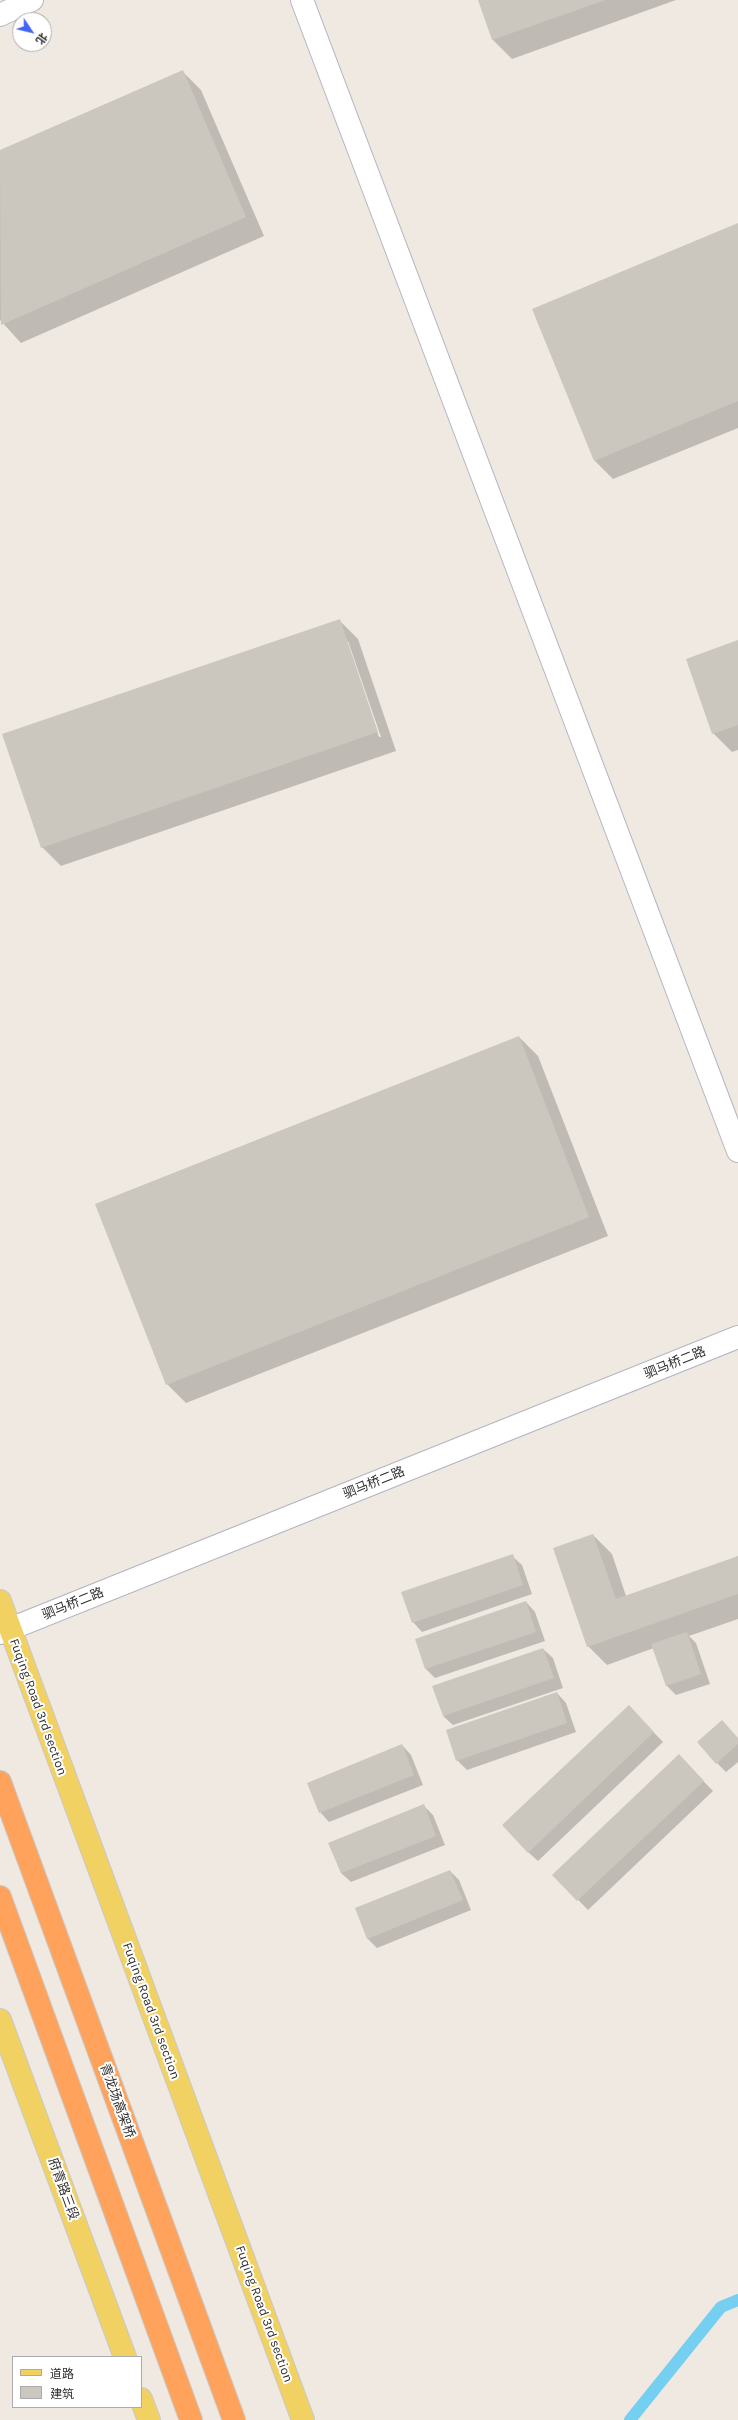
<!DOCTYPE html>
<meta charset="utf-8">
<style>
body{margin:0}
#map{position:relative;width:738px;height:2420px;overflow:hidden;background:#efe9e1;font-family:Karla,"Noto Sans SC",sans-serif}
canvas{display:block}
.legend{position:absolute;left:12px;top:2356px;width:130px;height:52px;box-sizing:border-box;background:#fff;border:1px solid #ababab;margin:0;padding:5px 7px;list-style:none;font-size:12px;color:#2e2e2e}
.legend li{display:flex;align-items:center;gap:8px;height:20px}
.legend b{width:20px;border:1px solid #ababab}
.north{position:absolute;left:12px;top:12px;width:40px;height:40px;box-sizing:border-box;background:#fff;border:1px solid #ababab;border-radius:50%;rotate:125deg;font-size:11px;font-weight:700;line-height:16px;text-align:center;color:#2e2e2e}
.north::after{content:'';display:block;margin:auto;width:14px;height:18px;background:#4264fb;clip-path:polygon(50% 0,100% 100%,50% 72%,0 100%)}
</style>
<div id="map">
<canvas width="738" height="2420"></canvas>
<ul class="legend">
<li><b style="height:5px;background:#f2d163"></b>道路</li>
<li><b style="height:11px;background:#cbc7bf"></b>建筑</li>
</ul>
<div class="north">北</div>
</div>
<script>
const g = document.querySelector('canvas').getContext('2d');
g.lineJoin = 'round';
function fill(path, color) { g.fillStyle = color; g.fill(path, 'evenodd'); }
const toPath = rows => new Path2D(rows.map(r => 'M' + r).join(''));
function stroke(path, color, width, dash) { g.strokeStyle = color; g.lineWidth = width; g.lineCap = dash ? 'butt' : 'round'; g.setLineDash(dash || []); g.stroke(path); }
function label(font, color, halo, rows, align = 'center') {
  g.font = font + ' Karla,"Noto Sans SC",sans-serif'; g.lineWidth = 4; g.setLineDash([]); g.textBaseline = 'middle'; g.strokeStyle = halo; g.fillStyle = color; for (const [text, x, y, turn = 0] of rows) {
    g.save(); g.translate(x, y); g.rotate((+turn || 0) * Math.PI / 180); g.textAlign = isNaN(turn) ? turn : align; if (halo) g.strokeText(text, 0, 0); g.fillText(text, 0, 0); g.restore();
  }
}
const shadow = toPath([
 [479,0,676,0,512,59,493,40],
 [182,71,201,90,264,236,21,343,0,320,0,151],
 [738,224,738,428,613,479,595,461],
 [339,620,358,639,396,751,61,866,42,847],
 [346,641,348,641,381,737,379,737],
 [738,641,738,750,732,752,713,733],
 [519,1037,538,1056,608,1236,186,1403,167,1384],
 [593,1535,612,1554,626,1596,738,1557,738,1619,689,1636,696,1643,710,1684,676,1695,666,1685,654,1648,607,1665,588,1646],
 [512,1556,522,1565,532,1594,422,1632,413,1622],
 [526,1602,535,1612,545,1641,435,1678,426,1669,416,1640],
 [543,1649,553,1658,563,1688,453,1725,443,1716],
 [557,1693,566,1703,576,1732,467,1770,457,1760],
 [638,1716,663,1742,538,1861,528,1852],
 [738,1738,738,1762,726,1772,717,1763],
 [402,1745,411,1755,423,1785,329,1822,320,1812],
 [688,1765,713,1791,588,1910,554,1875],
 [424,1806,433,1815,445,1845,351,1882,341,1873,330,1844],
 [450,1871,459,1880,471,1910,377,1948,367,1938]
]);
const stream = toPath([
 [630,2420,721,2307,738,2300]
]);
const building = toPath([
 [478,0,605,0,492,40],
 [183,70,246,217,1,325,0,150],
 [738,223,738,401,594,461,532,309],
 [340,619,378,732,41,848,2,734],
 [738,640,738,725,712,734,686,659],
 [519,1036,589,1217,166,1385,95,1204],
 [593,1534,616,1599,738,1556,738,1594,587,1647,553,1548],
 [513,1554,523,1585,412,1623,401,1592],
 [526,1601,536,1632,425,1669,415,1639],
 [687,1632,701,1674,666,1686,651,1644],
 [543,1648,554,1678,443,1716,432,1686],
 [557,1692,567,1723,456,1761,446,1730],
 [629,1705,654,1732,528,1853,502,1825],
 [722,1720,738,1738,738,1744,716,1764,697,1742],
 [402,1744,414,1775,319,1813,307,1783],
 [679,1754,704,1781,577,1901,552,1875],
 [424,1804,436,1836,341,1873,328,1843],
 [450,1870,463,1900,367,1939,355,1908]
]);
const minor = toPath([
 [302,0,738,1151],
 [0,15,32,0],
 [0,1633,738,1337]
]);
const major = toPath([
 [0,1601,303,2420],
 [0,2020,125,2357],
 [141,2399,149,2420]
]);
const highway = toPath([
 [0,1782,234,2420],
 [0,1897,191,2420]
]);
const streetNames = [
 ["驷马桥二路",675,1363,-22],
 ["驷马桥二路",374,1483,-22],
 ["驷马桥二路",73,1604,-22],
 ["Fuqing Road 3rd section",38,1707,70],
 ["Fuqing Road 3rd section",151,2011,70],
 ["青龙场高架桥",117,2101,70],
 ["府青路三段",63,2189,70],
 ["Fuqing Road 3rd section",264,2314,70]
];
fill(shadow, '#0003');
stroke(stream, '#75cff0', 12);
fill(building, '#cbc7bf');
stroke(minor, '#b4b7c1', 24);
stroke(major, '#c9c9c9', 24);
stroke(highway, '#c9c9c9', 24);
stroke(minor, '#fff', 22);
stroke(major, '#f2d163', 22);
stroke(highway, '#ffa35c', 22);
label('13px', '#2e2e2e', '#fff', streetNames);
</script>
